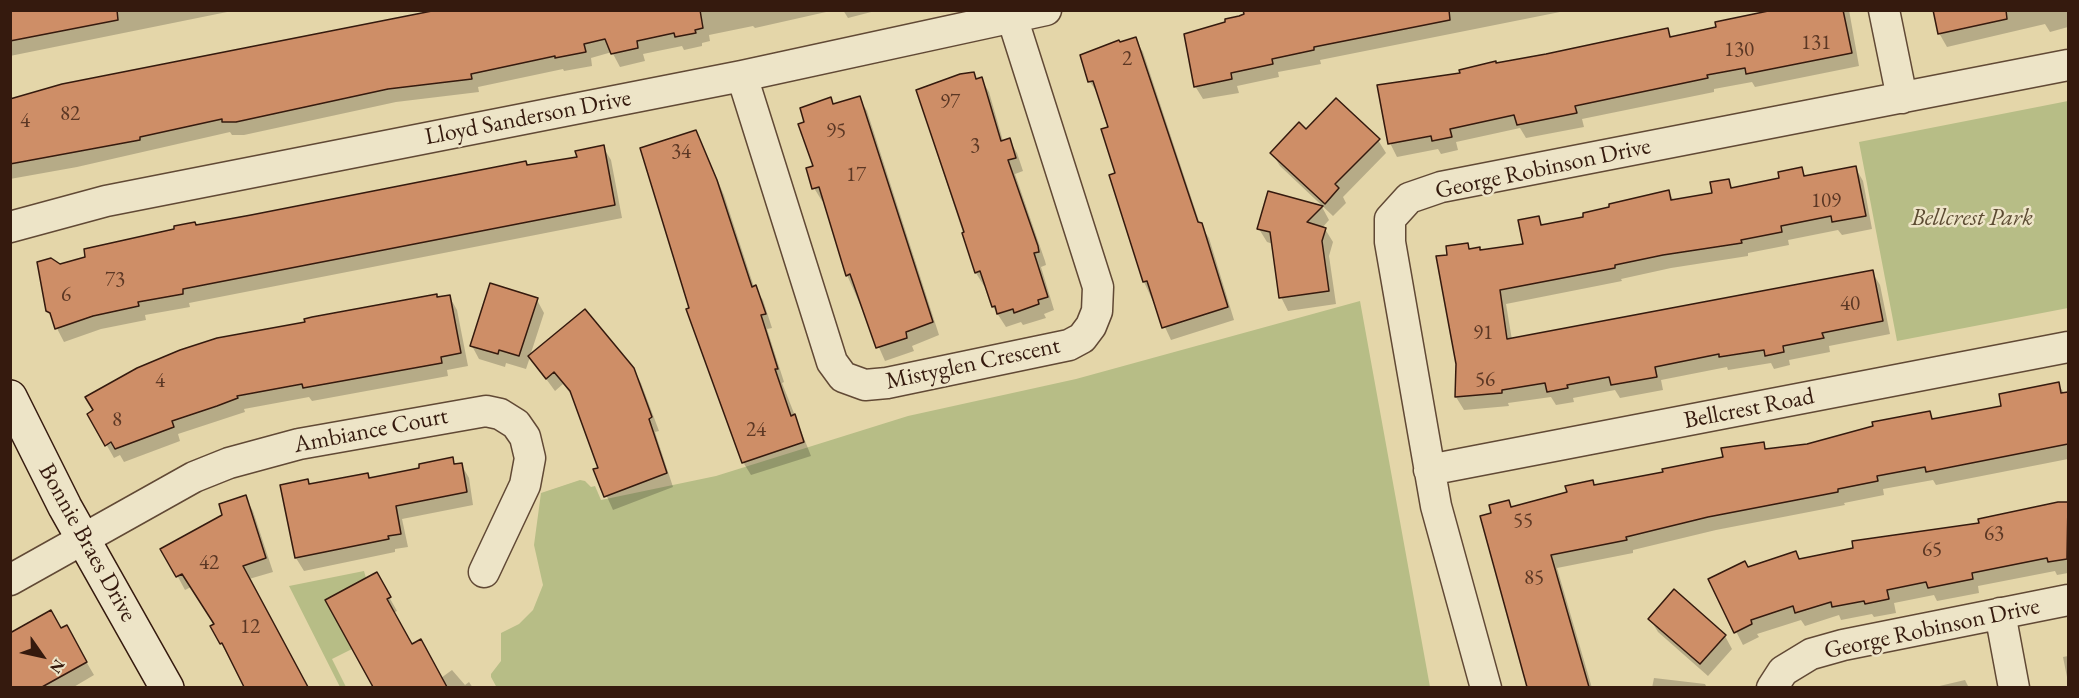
<!DOCTYPE html>
<style>
body{margin:0}
#map{position:relative;width:2079px;height:698px;overflow:hidden;background:#e4d6a9;font-family:"EB Garamond",serif}
canvas{display:block}
.frame{position:absolute;inset:0;border:12px solid #351a0e;pointer-events:none}
.north{position:absolute;left:12px;top:626px;width:60px;height:60px;-webkit-text-stroke:4px #ede4c7;paint-order:stroke;rotate:124deg;font-size:16px;font-weight:700;line-height:24px;text-align:center;color:#351a0e}
.north::after{content:'';display:block;margin:auto;width:21px;height:27px;background:#351a0e;clip-path:polygon(50% 0,100% 100%,50% 72%,0 100%)}
</style>
<div id="map">
<canvas width="2079" height="698"></canvas>
<div class="frame"></div>
<div class="north">N</div>
</div>
<script>
const g = document.querySelector('canvas').getContext('2d');
g.lineJoin = 'round';
function fill(path, color) { g.fillStyle = color; g.fill(path, 'evenodd'); }
const toPath = rows => new Path2D(rows.map(r => 'M' + r).join(''));
function stroke(path, color, width, dash) { g.strokeStyle = color; g.lineWidth = width; g.lineCap = dash ? 'butt' : 'round'; g.setLineDash(dash || []); g.stroke(path); }
function label(font, color, halo, rows, align = 'center') {
  g.font = font + ' "EB Garamond",serif'; g.lineWidth = 5; g.setLineDash([]); g.textBaseline = 'middle'; g.strokeStyle = halo; g.fillStyle = color; for (const [text, x, y, turn = 0] of rows) {
    g.save(); g.translate(x, y); g.rotate((+turn || 0) * Math.PI / 180); g.textAlign = isNaN(turn) ? turn : align; if (halo) g.strokeText(text, 0, 0); g.fillText(text, 0, 0); g.restore();
  }
}
const green = toPath([
 [2068,101,2068,308,1897,341,1859,142],
 [1360,301,1430,687,497,688,491,677,491,674,501,661,501,633,519,624,533,610,543,585,534,545,541,493,580,480,585,481,591,487,595,486,601,500,716,476,908,416,1076,379],
 [364,571,366,578,326,600,352,649,332,659,346,687,340,687,289,586]
]);
const shadow = toPath([
 [10,10,237,10,10,56],
 [443,10,835,10,755,28,753,26,709,35,710,41,702,43,702,46,684,50,682,46,643,54,645,61,620,67,612,52,591,58,592,66,564,71,563,69,478,87,479,92,396,102,244,135,232,135,230,132,77,167,10,179,10,101],
 [843,10,879,10,848,18],
 [1257,10,1570,10,1320,60,1321,64,1278,72,1279,77,1237,86,1239,93,1203,99,1195,86,1204,28,1227,24,1244,13],
 [1849,10,1859,66,1755,87,1752,82,1714,89,1714,92,1582,119,1584,127,1526,138,1520,128,1456,142,1458,150,1441,154,1438,149,1397,157,1390,143,1462,74,1667,29,1672,38,1781,11],
 [1934,10,2068,10,2068,27,2050,32,2045,24,1947,47,1939,33],
 [1135,39,1143,52,1200,224,1209,238,1234,320,1171,340,1144,282,1111,176,1117,174,1110,128,1099,95,1090,82,1082,56],
 [973,74,977,80,981,79,989,92,1003,141,1009,140,1017,153,1023,171,1015,174,1045,261,1046,265,1041,267,1054,310,1044,314,1046,318,1023,325,1021,322,1006,327,993,307,986,285,984,286,976,273,917,91],
 [859,98,867,111,939,335,912,346,914,351,885,361,847,275,824,200,822,201,814,188,814,167,834,105],
 [696,131,724,195,754,287,763,300,772,328,767,329,784,382,782,383,811,456,751,475,743,462,711,370,703,357,642,149],
 [1306,131,1378,140,1386,153,1343,197,1346,203,1333,216,1280,166,1272,153],
 [603,147,611,160,622,218,189,303,190,307,145,315,146,320,101,329,64,342,48,311,59,266,197,227,578,158],
 [1855,167,1863,181,1872,229,1842,235,1838,230,1788,240,1789,245,1748,253,1748,256,1671,268,1621,279,1622,281,1506,304,1512,340,1872,272,1880,285,1890,334,1829,346,1830,352,1789,360,1790,365,1774,369,1771,363,1728,370,1727,367,1661,380,1663,390,1620,398,1615,390,1573,398,1574,402,1556,405,1551,397,1508,403,1509,406,1464,410,1456,397,1457,364,1449,256,1467,245,1470,250,1480,251,1525,246,1538,218,1543,226,1585,218,1669,192,1674,201,1714,194,1728,180,1733,189,1781,180,1801,169,1806,177],
 [1322,207,1329,220,1322,228,1325,229,1333,242,1329,256,1336,304,1288,311,1281,297,1273,244,1267,242,1259,229],
 [431,296,438,299,449,296,457,310,468,366,447,370,448,376,312,401,309,397,244,409,245,412,178,434,180,441,124,462,120,455,114,458,89,414,217,340],
 [537,300,544,313,530,356,633,369,641,383,659,431,655,432,673,487,613,510,595,470,600,469,574,398,563,384,555,391,530,357,526,369,506,363,505,367,479,359,472,346],
 [2058,384,2064,393,2068,392,2068,459,1936,485,1933,480,1883,489,1884,495,1844,503,1845,505,1716,530,1633,550,1633,553,1557,568,1592,688,1529,688,1482,517,1493,514,1508,501,1512,508,1568,493,1593,482,1595,486,1665,473,1724,458,1763,444,1767,450,1807,445,1929,413,1933,420,2003,407],
 [452,459,455,465,461,464,469,478,473,505,402,519,408,547,395,549,395,552,304,571,296,558,307,481,310,485,369,479,421,469],
 [245,497,253,511,273,572,249,579,307,688,246,688,212,627,215,625,191,587,185,590,163,549,224,516],
 [2068,502,2068,573,2057,575,2055,571,1978,586,1979,593,1937,601,1934,595,1894,603,1896,613,1874,617,1872,614,1841,620,1839,615,1805,626,1801,620,1757,634,1759,637,1743,645,1710,580,1748,569,1981,525,2021,510],
 [376,574,397,611,393,613,411,646,441,678,452,670,465,685,469,682,473,688,375,688,327,601],
 [1650,619,1725,636,1732,649,1708,676,1658,632],
 [66,627,94,675,72,688,10,688,10,636,61,630],
 [2068,656,2068,682,2063,657],
 [1654,678,1705,684,1707,688,1652,688],
 [1965,680,1969,688,1931,688]
]);
const building = toPath([
 [10,10,117,10,118,20,10,41,10,10],
 [437,10,700,10,703,28,695,30,696,33,675,37,674,33,637,41,638,48,611,54,605,39,584,44,586,52,555,58,555,56,471,74,472,79,388,89,236,122,222,122,222,119,140,137,140,140,10,164,10,99,62,84,437,10],
 [1243,10,1449,10,1450,20,1314,47,1314,50,1272,59,1273,64,1231,73,1232,79,1194,87,1184,34,1225,22,1225,19,1239,16,1244,14,1243,10],
 [1773,10,1843,10,1852,53,1746,74,1745,68,1707,75,1708,78,1575,106,1577,113,1517,125,1514,115,1450,129,1452,137,1432,141,1431,136,1388,144,1377,85,1460,73,1459,70,1496,61,1496,63,1546,54,1668,28,1670,37,1716,27,1715,22,1773,10],
 [1933,10,2006,10,2007,19,1938,34,1933,10],
 [1136,37,1198,222,1202,223,1228,307,1162,328,1147,281,1143,282,1109,175,1115,173,1101,129,1108,127,1093,81,1088,82,1080,55,1119,40,1120,42,1136,37],
 [974,72,976,79,982,77,1001,141,1010,138,1016,158,1008,160,1038,246,1039,252,1034,253,1048,297,1038,300,1039,304,1014,313,1013,309,997,314,995,306,992,307,980,271,975,273,962,233,964,232,916,90,960,74,974,72],
 [860,96,933,322,906,332,907,338,876,348,850,274,846,276,819,187,812,189,806,168,813,166,798,124,804,122,800,108,831,97,833,104,860,96],
 [1336,98,1380,139,1335,184,1339,188,1325,204,1270,153,1299,122,1306,129,1336,98],
 [696,130,717,180,752,287,756,285,766,314,761,315,778,369,775,369,791,416,795,414,804,442,742,463,686,309,689,308,640,148,696,130],
 [604,145,615,205,183,289,183,294,138,302,139,306,93,316,55,329,50,313,46,311,37,262,51,258,60,264,85,257,84,249,174,229,174,226,195,222,196,225,251,215,526,161,527,165,577,157,575,151,604,145],
 [1856,166,1866,216,1832,222,1831,216,1781,226,1782,232,1741,240,1742,243,1663,255,1615,265,1615,268,1500,290,1507,339,1873,270,1883,321,1822,333,1824,338,1783,346,1784,352,1765,356,1764,350,1719,357,1719,354,1655,367,1657,377,1611,385,1609,377,1567,385,1568,388,1547,392,1545,383,1502,390,1502,393,1455,397,1456,364,1436,256,1447,255,1446,246,1468,243,1469,249,1480,247,1480,250,1523,244,1518,220,1539,216,1541,225,1583,217,1583,213,1609,207,1609,204,1669,190,1671,200,1712,193,1710,182,1729,179,1731,188,1779,178,1778,172,1802,167,1804,176,1856,166],
 [1268,191,1323,206,1307,222,1326,228,1322,241,1329,291,1279,298,1270,232,1257,229,1268,191],
 [490,283,538,298,519,356,499,350,498,354,470,346,490,283],
 [437,294,437,297,450,295,461,353,441,357,442,363,303,388,302,384,237,396,238,398,217,406,172,421,174,427,115,449,111,442,105,446,87,414,93,410,85,397,137,368,180,350,217,338,305,322,304,319,312,317,437,294],
 [585,309,634,368,652,417,649,419,667,473,604,497,593,469,598,468,570,391,554,372,546,379,528,356,585,309],
 [2059,382,2061,393,2068,392,2068,444,1926,472,1925,467,1877,476,1878,481,1838,489,1838,492,1708,517,1626,537,1627,540,1551,555,1589,687,1527,687,1480,516,1491,513,1489,505,1509,500,1511,507,1567,492,1565,486,1593,480,1594,485,1663,472,1662,469,1723,457,1721,448,1764,442,1765,449,1807,444,1873,426,1872,422,1930,411,1932,419,2001,406,1999,394,2059,382],
 [453,457,454,464,462,463,467,492,396,506,401,534,388,536,389,539,295,558,280,485,308,479,309,484,368,473,369,478,419,468,419,464,453,457],
 [246,495,266,558,243,566,308,687,244,687,222,643,220,644,210,626,214,624,182,574,176,577,160,549,222,515,219,504,246,495],
 [2058,502,2068,502,2067,559,2048,562,2047,558,1972,573,1973,579,1928,588,1926,582,1887,590,1889,599,1865,604,1864,601,1832,607,1831,602,1795,613,1793,606,1751,620,1752,624,1734,633,1708,579,1745,561,1748,567,1796,551,1799,559,1853,548,1852,541,1979,523,1978,519,2058,502],
 [377,572,391,597,387,599,412,644,421,639,447,687,373,687,325,600,377,572],
 [1674,589,1726,635,1700,664,1648,619,1674,589],
 [51,610,61,628,67,625,87,662,42,687,10,687,10,633,51,610]
]);
const street = toPath([
 [1884,10,1902,98],
 [742,76,832,362,843,377,865,385,887,383,1069,345,1082,338,1091,326,1097,311,1098,287,1012,17],
 [10,227,106,201,742,76,1046,10],
 [1429,470,2068,347],
 [10,580,194,477,229,463,299,444,486,411,500,414,516,424,525,437,530,458,525,485,484,572],
 [2000,613,2014,688],
 [1486,688,1436,506,1390,242,1390,219,1409,198,1441,187,2068,65],
 [1772,688,1783,671,1811,654,1843,645,2068,600]
]);
const secondary = toPath([
 [10,397,65,507,167,688]
]);
const numberNames = [
 ["131",1816,43],
 ["130",1739,50],
 ["2",1127,59],
 ["97",950,102],
 ["82",70,114],
 ["4",25,121],
 ["95",836,131],
 ["3",975,146],
 ["34",681,152],
 ["17",856,175],
 ["109",1826,201],
 ["73",115,280],
 ["6",66,295],
 ["40",1850,304],
 ["91",1483,333],
 ["56",1485,380],
 ["4",160,381],
 ["8",117,420],
 ["24",756,430],
 ["55",1523,521],
 ["63",1994,534],
 ["65",1932,550],
 ["42",209,563],
 ["85",1534,578],
 ["12",250,627]
];
const streetNames = [
 ["Lloyd Sanderson Drive",528,118,-11],
 ["George Robinson Drive",1543,169,-12],
 ["Mistyglen Crescent",973,364,-12],
 ["Bellcrest Road",1749,409,-11],
 ["Ambiance Court",371,431,-11],
 ["Bonnie Braes Drive",87,543,61],
 ["George Robinson Drive",1932,629,-12]
];
const parkNames = [
 ["Bellcrest Park",1972,218]
];
fill(green, '#b7bd86');
fill(shadow, '#0003');
fill(building, '#ce8e67');
stroke(building, '#351a0e', 1.5);
stroke(street, '#614935', 33);
stroke(secondary, '#351a0e', 36);
stroke(street, '#ede4c7', 30);
stroke(secondary, '#ede4c7', 33);
label('21px', '#5b3724', null, numberNames);
label('24px', '#351a0e', '#ede4c7', streetNames);
label('italic 24px', '#5c4b32', '#ede4c7', parkNames);
</script>
